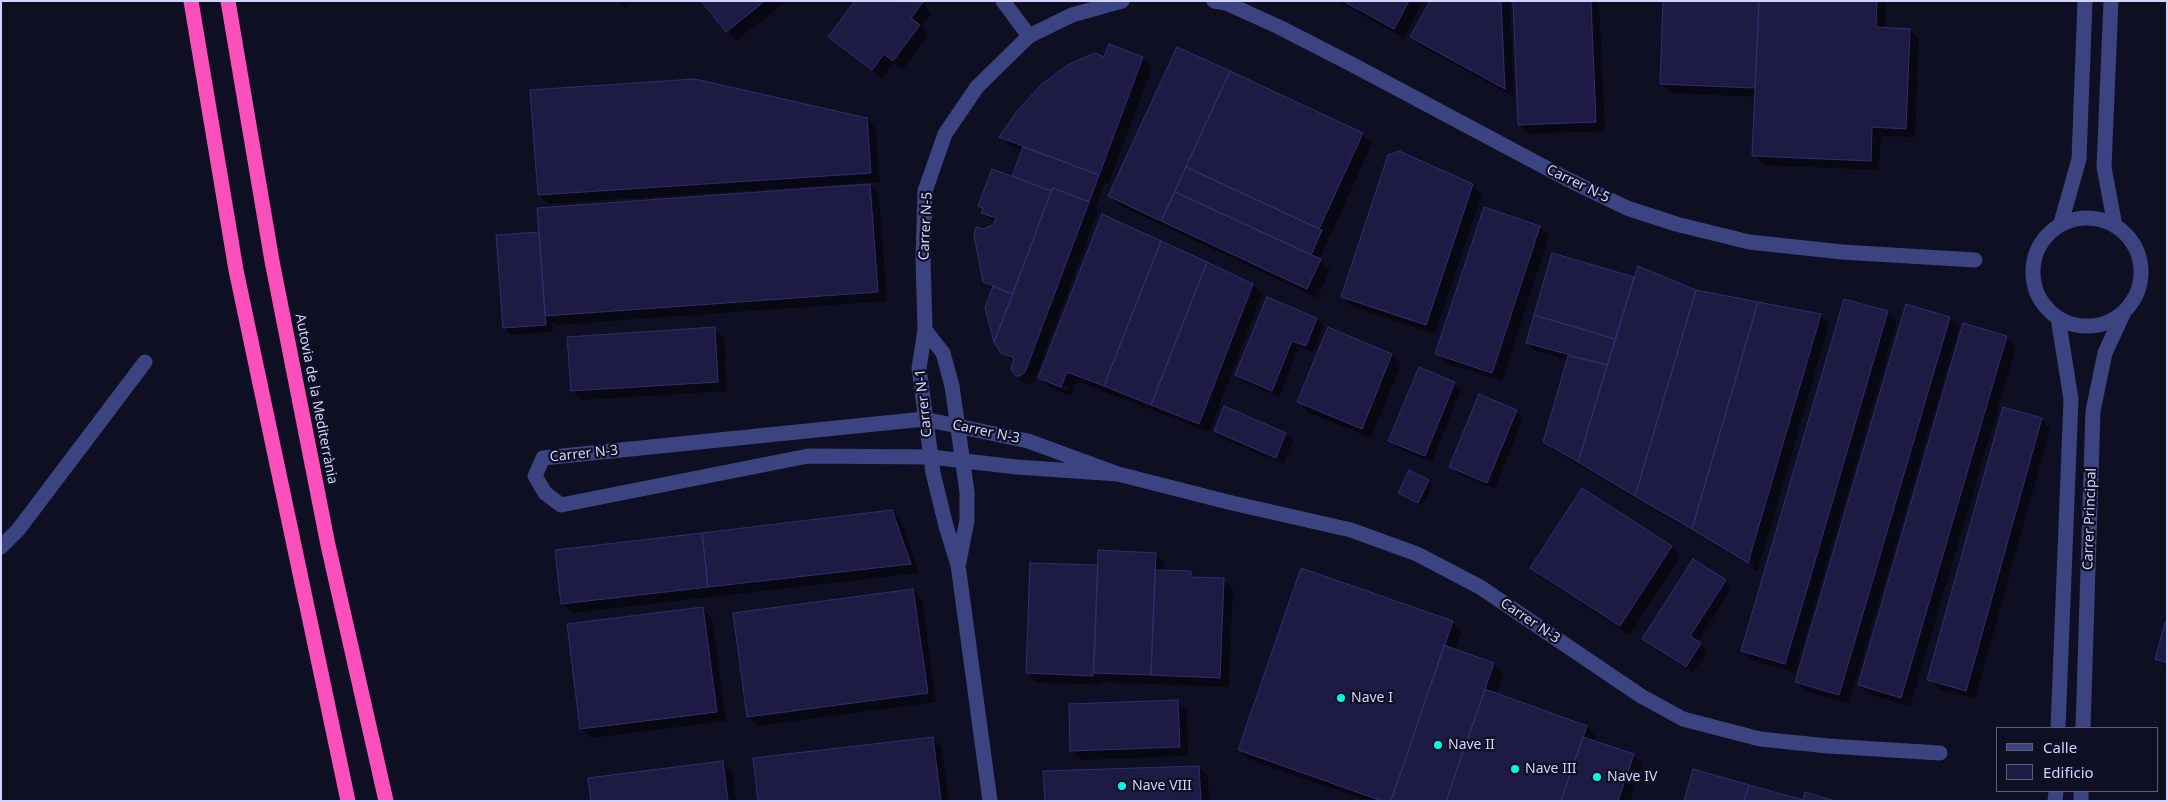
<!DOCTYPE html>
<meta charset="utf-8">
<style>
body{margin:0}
#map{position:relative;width:2168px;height:802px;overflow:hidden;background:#0f0f23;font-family:"Noto Sans",sans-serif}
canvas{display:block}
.frame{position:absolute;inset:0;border:2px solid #d2d3fe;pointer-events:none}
.legend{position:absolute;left:1996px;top:727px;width:162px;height:65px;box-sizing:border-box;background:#0f0f23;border:1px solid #5d5d7b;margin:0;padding:6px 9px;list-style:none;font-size:15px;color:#d2d3fe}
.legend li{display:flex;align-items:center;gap:10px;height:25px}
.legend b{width:25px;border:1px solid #5d5d7b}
</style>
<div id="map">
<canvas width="2168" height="802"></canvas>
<div class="frame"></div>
<ul class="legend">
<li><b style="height:6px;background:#3b4381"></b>Calle</li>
<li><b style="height:14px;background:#1d1b44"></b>Edificio</li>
</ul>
</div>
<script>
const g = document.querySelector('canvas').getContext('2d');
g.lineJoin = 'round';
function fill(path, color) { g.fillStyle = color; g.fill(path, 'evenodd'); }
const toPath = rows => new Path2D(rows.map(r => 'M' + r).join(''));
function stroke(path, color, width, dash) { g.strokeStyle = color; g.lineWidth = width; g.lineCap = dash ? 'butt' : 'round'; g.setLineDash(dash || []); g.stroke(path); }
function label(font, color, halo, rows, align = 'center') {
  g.font = font + ' "Noto Sans",sans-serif'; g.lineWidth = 4.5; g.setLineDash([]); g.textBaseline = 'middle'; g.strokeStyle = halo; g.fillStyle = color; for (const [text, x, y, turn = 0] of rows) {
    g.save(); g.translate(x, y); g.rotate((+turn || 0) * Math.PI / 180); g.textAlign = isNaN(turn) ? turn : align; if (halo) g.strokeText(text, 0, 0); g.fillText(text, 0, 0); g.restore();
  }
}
const shadow = toPath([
 [618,1,633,1,625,8],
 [703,1,787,1,736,41],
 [857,1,920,1,932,13,921,27,929,35,903,69,894,63,882,79,830,36],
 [1337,1,1423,1,1404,38],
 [1431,1,1510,1,1514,97,1421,46,1412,37],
 [1514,1,1599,1,1605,131,1529,134,1519,124],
 [1665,1,1886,1,1885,29,1910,30,1919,39,1915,137,1881,136,1879,170,1763,165,1754,155,1756,97,1671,93,1661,83],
 [1178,48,1362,134,1372,144,1319,260,1330,270,1317,298,1119,205,1109,196],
 [1104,58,1142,58,1152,68,1108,184,1105,183,1095,209,1098,212,1034,382,1026,385,1012,370,1014,363,1002,352,993,290,984,282,984,230,996,223,983,212,984,210,980,206,1013,178,1023,151,1010,146,1001,137],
 [867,119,876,129,880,182,548,204,539,194],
 [870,185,879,195,887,301,556,325,552,321,553,332,511,335,504,328,540,233],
 [1472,185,1482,194,1435,334,1351,306,1342,297],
 [1484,208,1540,227,1549,236,1502,381,1446,363,1437,353],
 [1103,215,1253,285,1262,294,1209,432,1077,381,1071,396,1049,387,1040,378],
 [1049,381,1068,388,1067,391,1049,384],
 [1553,255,1635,279,1820,315,1829,324,1758,571,1588,471,1551,448,1544,441,1568,360,1534,350,1527,343],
 [1588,467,1754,565,1753,567,1588,470],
 [1267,299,1317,319,1324,326,1313,352,1299,347,1279,397,1243,382,1236,375],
 [1845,300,1888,313,1897,322,1795,673,1752,660,1743,651],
 [1949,318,1959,328,1849,704,1806,691,1797,682],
 [714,328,724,338,727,391,581,400,572,391],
 [2006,337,2016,347,1910,707,1868,694,1859,685],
 [1392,355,1401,364,1371,438,1308,412,1299,402],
 [1454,383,1461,390,1432,462,1397,448,1390,441],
 [1516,411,1523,418,1495,489,1458,474,1451,467],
 [2041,419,2050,429,1975,699,1938,689,1929,679],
 [1215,430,1286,434,1293,441,1283,464,1222,438],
 [1429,481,1433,485,1423,506,1404,497,1400,493],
 [892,512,901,521,919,573,572,613,563,604,556,551],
 [1671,547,1680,557,1630,635,1541,577,1532,568],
 [1155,554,1165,563,1165,571,1191,572,1197,579,1223,580,1233,589,1229,687,1102,682,1102,685,1037,682,1027,673,1099,567],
 [1725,581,1732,588,1698,642,1707,651,1693,673,1650,646,1643,639],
 [913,590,922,600,936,702,758,726,748,716],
 [703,609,712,618,726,721,591,738,581,728],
 [1452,622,1462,632,1455,650,1493,664,1503,673,1496,694,1587,727,1596,737,1594,742,1633,755,1642,765,1630,801,1368,801,1248,759,1239,750],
 [2167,625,2167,667,2156,659],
 [1177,702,1187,711,1188,756,1081,760,1072,750],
 [933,738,942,748,949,801,759,801],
 [723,763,732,772,736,801,593,801],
 [1199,767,1208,776,1209,801,1046,801]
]);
const building = toPath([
 [701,1,765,1,726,32,701,1],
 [855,1,923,2,911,18,920,25,893,61,884,54,872,70,828,37,855,1],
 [1343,1,1409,1,1394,29,1343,1],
 [1430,1,1501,1,1505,89,1410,37,1430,1],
 [1513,1,1591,1,1596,122,1518,125,1513,1],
 [1663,1,1759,1,1755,88,1660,84,1663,1],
 [1759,1,1877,1,1876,27,1910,29,1906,129,1872,127,1871,161,1752,156,1759,1],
 [1109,44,1143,57,1099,175,999,137,1018,110,1042,84,1069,64,1095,53,1104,57,1109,44],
 [1177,47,1230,71,1161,221,1108,196,1177,47],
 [1230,71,1363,133,1319,229,1186,167,1230,71],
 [695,79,867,118,871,173,538,195,530,90,695,79],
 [1023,147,1099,175,1089,202,1053,188,1051,191,1012,176,1023,147],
 [1399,151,1473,184,1426,325,1341,297,1388,155,1399,151],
 [1186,167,1322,230,1311,255,1175,192,1186,167],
 [992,169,1051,191,1013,294,983,282,974,235,976,227,984,229,994,224,996,218,981,213,983,208,978,206,992,169],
 [870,184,878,292,545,316,537,208,870,184],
 [1053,188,1089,202,1025,372,1020,376,1016,376,1011,370,1014,358,1001,353,994,342,1053,188],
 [1175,192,1321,259,1307,289,1161,221,1175,192],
 [1484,207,1540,226,1492,373,1435,354,1484,207],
 [1102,214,1161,241,1104,386,1067,372,1061,387,1038,378,1102,214],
 [539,232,546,325,503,328,496,235,539,232],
 [1161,241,1207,262,1151,405,1104,386,1161,241],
 [1552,253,1634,277,1615,339,1534,315,1552,253],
 [1207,262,1253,284,1199,424,1151,405,1207,262],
 [1638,266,1696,290,1635,496,1578,462,1638,266],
 [993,286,1013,294,994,342,985,308,993,286],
 [1696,290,1758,302,1692,529,1635,496,1696,290],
 [1267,297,1317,318,1306,346,1292,341,1272,391,1235,375,1267,297],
 [1844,299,1888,311,1785,664,1741,651,1844,299],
 [1758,302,1821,314,1748,563,1692,529,1758,302],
 [1906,304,1950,317,1839,695,1795,682,1906,304],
 [1534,315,1615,339,1607,365,1526,343,1534,315],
 [1963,323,2007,336,1901,698,1858,685,1963,323],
 [715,327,718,382,571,391,567,337,715,327],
 [1328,327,1392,354,1362,429,1297,402,1328,327],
 [1568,356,1607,365,1578,462,1543,442,1568,356],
 [1419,367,1455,382,1425,456,1388,441,1419,367],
 [1479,394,1517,410,1487,483,1449,467,1479,394],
 [1224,406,1286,433,1276,458,1214,431,1224,406],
 [2003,407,2042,418,1966,691,1927,680,2003,407],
 [1409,470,1429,480,1418,503,1398,493,1409,470],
 [1582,488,1672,546,1620,626,1530,568,1582,488],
 [892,510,911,564,708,587,702,533,892,510],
 [702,533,708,587,561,604,555,550,702,533],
 [1098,550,1156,553,1151,675,1094,673,1098,550],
 [1693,559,1726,580,1690,636,1701,643,1686,667,1642,639,1693,559],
 [1030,563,1098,565,1093,676,1026,673,1030,563],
 [1301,568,1453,621,1391,801,1382,801,1238,750,1301,568],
 [1155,570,1191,571,1191,577,1224,578,1220,678,1151,675,1155,570],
 [913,589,928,693,747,717,733,613,913,589],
 [703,607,717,712,580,729,567,624,703,607],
 [2165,623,2167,623,2167,663,2155,659,2165,623],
 [1444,645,1494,663,1485,689,1446,801,1391,801,1444,645],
 [1485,689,1587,726,1561,801,1446,801,1485,689],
 [1178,700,1180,747,1070,751,1069,704,1178,700],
 [933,737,941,801,758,801,753,758,933,737],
 [1583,737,1634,754,1618,801,1561,801,1583,737],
 [723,761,728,801,591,801,588,778,723,761],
 [1199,766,1201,801,1045,801,1043,771,1199,766],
 [1693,769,1749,785,1744,801,1684,801,1693,769],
 [1749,785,1803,800,1803,801,1744,801,1749,785],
 [1805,792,1835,801,1803,801,1805,792]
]);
const minor = toPath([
 [1003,1,1029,36],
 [1214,1,1226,3,1279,27,1355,66,1567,179,1627,208,1676,224,1749,242,1842,252,1975,260],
 [2111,1,2104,167,2115,226],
 '2033 272a54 54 0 1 1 108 0a54 54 0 1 1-108 0Z',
 [2061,223,2079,159,2085,1],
 [925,330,943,353,952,386,967,492,967,520,959,562],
 [1118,474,1017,467,931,457,808,456,561,505,545,493,535,476,543,458,924,419,1028,441,1118,474,1232,503,1351,530,1417,554,1480,587,1641,696,1683,719,1760,739,1828,746,1940,753],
 [1,547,18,530,145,362],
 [2058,728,2071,399,2058,318],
 [2083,728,2093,411,2105,353,2123,314],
 [990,801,958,565,946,526,933,473,919,368,925,330,923,258,925,191,945,134,977,87,1029,36,1072,15,1122,1],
 [2055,801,2056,791],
 [2081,801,2081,791]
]);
const highway = toPath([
 [191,1,236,270,348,801],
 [228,1,272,261,328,545,386,801]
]);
const markers = [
 [1341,698,5,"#06f6e9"],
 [1438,745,5,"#06f6e9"],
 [1515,769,5,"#06f6e9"],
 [1597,777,5,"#06f6e9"],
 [1122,786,5,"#06f6e9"]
];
const streetNames = [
 ["Carrer N-5",1578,184,26],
 ["Carrer N-5",926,226,-87],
 ["Autovia de la Mediterrània",316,399,79],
 ["Carrer N-1",924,403,-96],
 ["Carrer N-3",986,432,12],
 ["Carrer N-3",584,454,-6],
 ["Carrer Principal",2090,519,-88],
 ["Carrer N-3",1530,621,34]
];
const poiNames = [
 ["Nave I",1351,698],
 ["Nave II",1448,745],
 ["Nave III",1525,769],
 ["Nave IV",1607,777],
 ["Nave VIII",1132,786]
];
fill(shadow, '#0007');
fill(building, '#1d1b44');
stroke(building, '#312e6f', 1);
stroke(minor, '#3b4381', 15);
stroke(highway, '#fb50bc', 15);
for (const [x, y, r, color] of markers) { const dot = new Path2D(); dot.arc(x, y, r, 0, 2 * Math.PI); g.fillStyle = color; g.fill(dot); stroke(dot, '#0f0f23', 2); }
label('14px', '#d2d3fe', '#0f0f23', streetNames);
label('14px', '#d2d3fe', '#0f0f23', poiNames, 'left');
</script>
